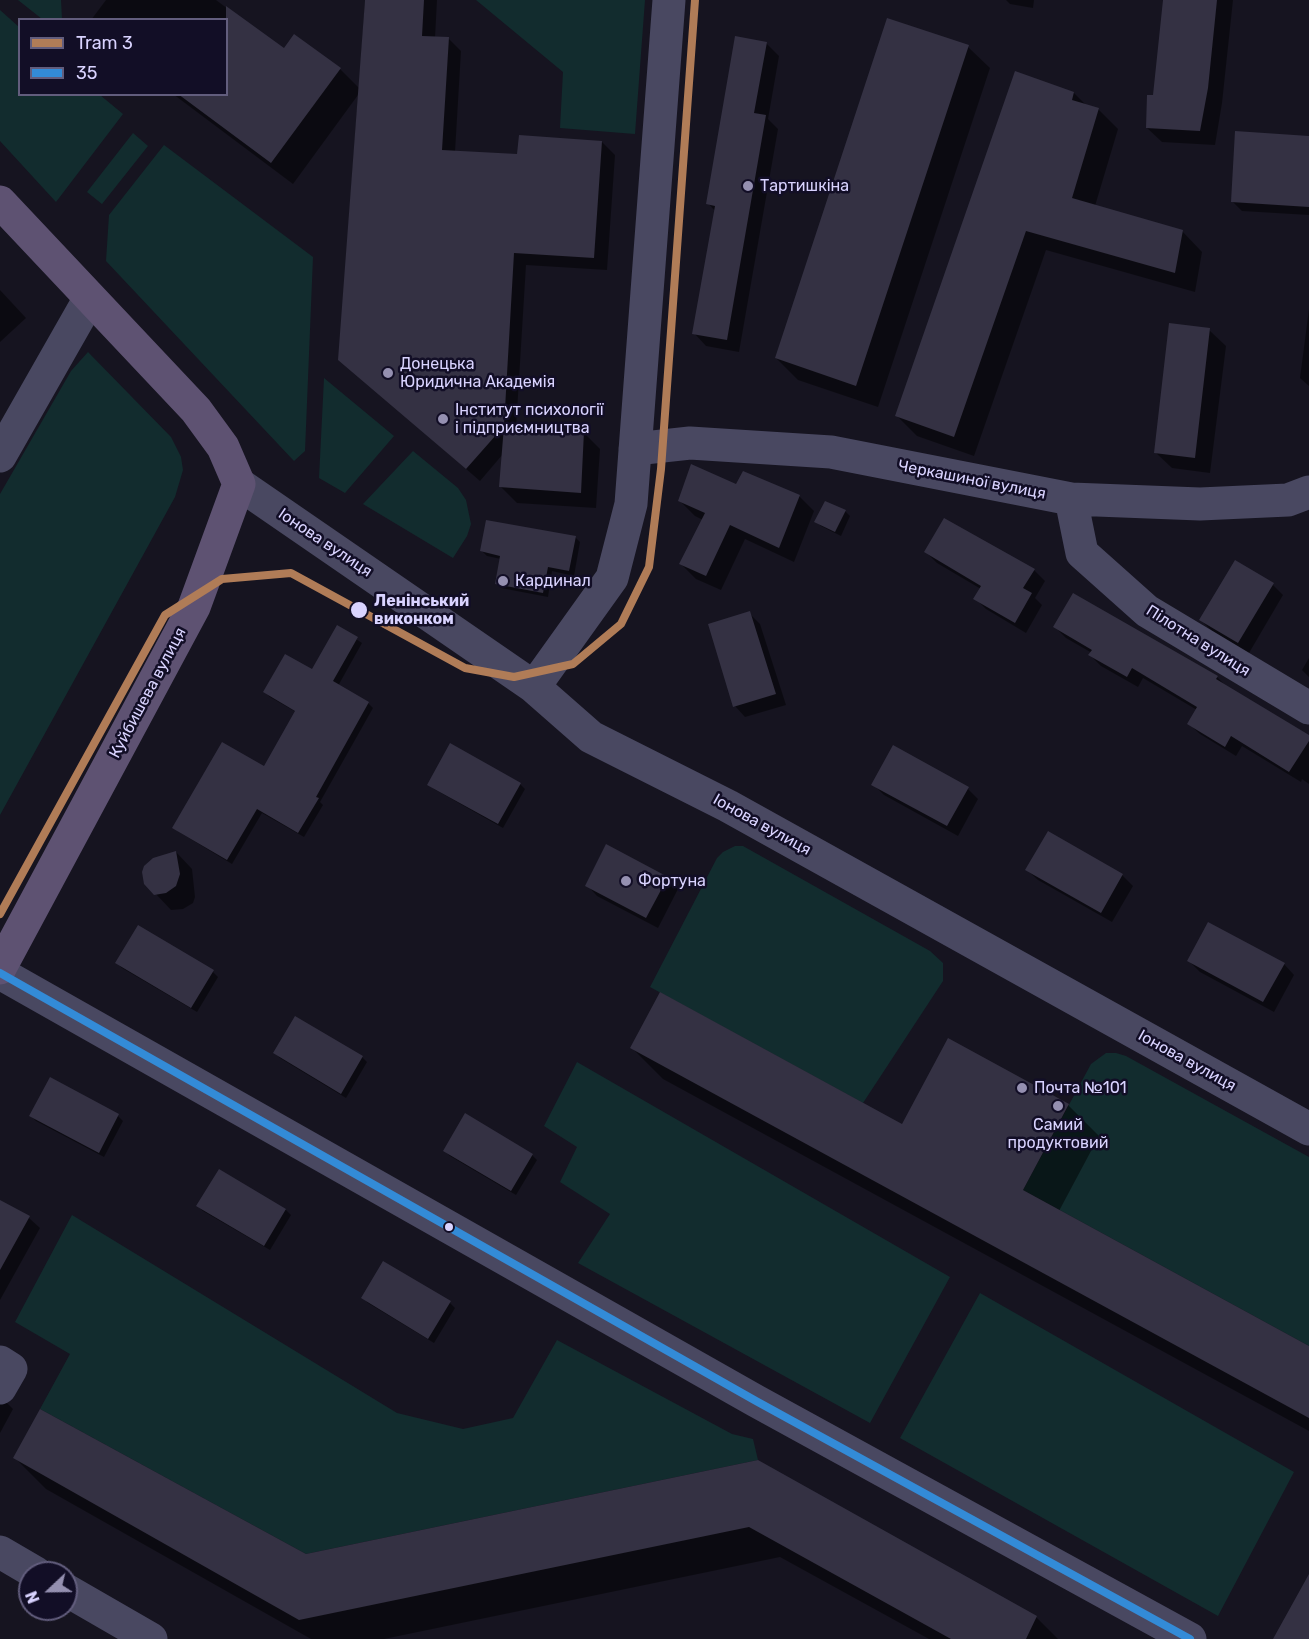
<!DOCTYPE html>
<meta charset="utf-8">
<style>
body{margin:0}
#map{position:relative;width:1309px;height:1639px;overflow:hidden;background:#161420;font-family:Rubik,sans-serif}
canvas{display:block}
.legend{position:absolute;left:18px;top:18px;width:210px;height:78px;box-sizing:border-box;background:#120e26;border:2px solid #625d7d;margin:0;padding:8px 10px;list-style:none;font-size:18px;color:#d9d3ff}
.legend li{display:flex;align-items:center;gap:12px;height:30px}
.legend b{width:30px;border:2px solid #625d7d}
.north{position:absolute;left:18px;top:1561px;width:60px;height:60px;box-sizing:border-box;background:#120e26;border:2px solid #625d7d;border-radius:50%;rotate:248deg;font-size:16px;font-weight:700;line-height:24px;text-align:center;color:#d9d3ff}
.north::after{content:'';display:block;margin:auto;width:21px;height:27px;background:#9590b1;clip-path:polygon(50% 0,100% 100%,50% 72%,0 100%)}
</style>
<div id="map">
<canvas width="1309" height="1639"></canvas>
<ul class="legend">
<li><b style="height:8px;background:#b07c57"></b>Tram 3</li>
<li><b style="height:8px;background:#338bd7"></b>35</li>
</ul>
<div class="north">N</div>
</div>
<script>
const g = document.querySelector('canvas').getContext('2d');
g.lineJoin = 'round';
function fill(path, color) { g.fillStyle = color; g.fill(path, 'evenodd'); }
const toPath = rows => new Path2D(rows.map(r => 'M' + r).join(''));
function stroke(path, color, width, dash) { g.strokeStyle = color; g.lineWidth = width; g.lineCap = dash ? 'butt' : 'round'; g.setLineDash(dash || []); g.stroke(path); }
function label(font, color, halo, rows, align = 'center') {
  g.font = font + ' Rubik,sans-serif'; g.lineWidth = 5; g.setLineDash([]); g.textBaseline = 'middle'; g.strokeStyle = halo; g.fillStyle = color; for (const [text, x, y, turn = 0] of rows) {
    g.save(); g.translate(x, y); g.rotate((+turn || 0) * Math.PI / 180); g.textAlign = isNaN(turn) ? turn : align; if (halo) g.strokeText(text, 0, 0); g.fillText(text, 0, 0); g.restore();
  }
}
const green = toPath([
 [18,0,61,0,62,19,42,19],
 [476,0,645,0,635,134,560,128,563,72],
 [0,10,19,27,20,94,100,95,123,114,56,202,0,141],
 [133,133,148,146,102,204,87,192],
 [164,145,313,257,305,451,294,461,106,261,109,215],
 [88,352,171,437,181,457,183,470,175,497,0,815,0,494,71,371],
 [324,378,394,436,345,493,319,478],
 [413,451,458,488,466,500,471,524,467,536,453,558,363,504],
 [735,846,743,846,930,951,943,963,943,981,863,1103,650,987,717,858,723,852],
 [1106,1053,1116,1053,1126,1056,1309,1157,1309,1346,1023,1190,1091,1064],
 [577,1062,950,1277,870,1423,578,1263,610,1214,560,1182,577,1147,544,1126],
 [72,1215,397,1413,463,1429,513,1418,557,1340,732,1434,753,1439,758,1460,306,1554,40,1409,70,1354,15,1322],
 [980,1293,1294,1472,1218,1616,900,1438]
]);
const shadow = toPath([
 [106,0,216,0,284,51,340,69,359,88,365,0,437,0,435,38,448,38,461,51,455,152,519,156,602,142,615,155,607,270,526,265,516,428,584,433,600,449,596,508,517,503,501,487,503,454,480,481,339,359,358,95,293,184,173,94,226,94,226,20,91,20],
 [1006,0,1034,0,1033,8,1010,4],
 [1164,0,1233,0,1222,103,1215,145,1162,142,1147,128,1154,97],
 [766,43,779,56,768,119,778,129,739,352,706,346,694,333,715,211,708,203],
 [968,47,990,68,878,407,798,380,776,358],
 [1016,73,1074,93,1086,105,1098,109,1118,129,1095,206,1182,231,1202,252,1195,292,1046,250,974,456,917,436,897,416],
 [1309,137,1309,215,1242,211,1232,201],
 [0,290,26,318,0,342],
 [1309,309,1309,386,1300,378],
 [1209,330,1226,346,1210,473,1172,468,1155,452],
 [737,486,799,496,814,511,794,562,745,539,721,590,696,579,681,564,703,520,695,516,680,501],
 [826,502,845,511,850,516,841,536,821,526,816,521],
 [575,537,580,542,574,576,552,571,548,597,501,588,496,583,501,559,487,556,482,551],
 [926,552,1034,570,1045,581,1035,598,1042,605,1026,633,986,609,975,598,981,589,937,563],
 [1273,585,1283,595,1249,653,1212,631,1201,620],
 [749,613,760,624,786,705,745,717,735,706],
 [338,627,362,643,338,686,368,703,373,708,320,802,323,805,304,837,262,813,232,864,179,832,174,827,265,768,296,712,270,697,265,692,313,671],
 [1055,627,1217,677,1228,688,1309,738,1309,784,1302,779,1301,782,1242,746,1236,756,1200,734,1189,724,1197,710,1143,678,1138,687,1101,666,1090,655,1092,653,1066,638],
 [1309,658,1309,677,1302,670],
 [429,784,520,784,525,789,503,828,434,789],
 [873,784,968,789,978,799,958,836,884,795],
 [176,852,192,869,195,897,193,903,183,909,171,910,155,893],
 [1027,870,1122,875,1133,886,1112,922,1038,880],
 [667,878,678,889,658,928,597,896,587,885],
 [1189,961,1284,964,1294,975,1274,1012,1200,972],
 [117,963,213,972,218,977,197,1012,122,968],
 [632,1048,902,1126,1068,1105,1099,1136,1059,1211,1309,1348,1309,1431,663,1079],
 [275,1053,362,1057,367,1062,346,1098,280,1058],
 [51,1079,118,1116,123,1121,104,1157,36,1121,31,1116],
 [445,1151,532,1155,537,1160,516,1195,450,1156],
 [219,1171,286,1210,291,1215,270,1250,203,1211,198,1206],
 [0,1201,29,1218,40,1228,0,1300],
 [363,1298,450,1303,455,1308,434,1343,368,1303],
 [0,1396,13,1409,0,1433],
 [15,1458,306,1555,758,1461,1036,1617,1058,1639,929,1639,780,1557,384,1639,311,1639,46,1489]
]);
const building = toPath([
 [365,0,424,0,422,36,449,37,442,150,517,154,519,135,602,141,594,258,514,253,504,426,466,469,338,360],
 [1163,0,1217,0,1208,88,1200,131,1146,128,1147,95,1153,95],
 [226,6,284,48,294,34,341,68,271,163,178,94,226,94],
 [887,18,969,45,856,386,775,358],
 [735,36,767,42,754,113,766,115,727,340,692,334,715,206,706,204],
 [1015,71,1074,92,1072,100,1099,108,1072,198,1183,230,1175,273,1026,231,954,437,895,416],
 [1235,131,1309,136,1309,207,1231,202],
 [1169,323,1210,328,1195,458,1154,453],
 [504,426,584,431,581,493,499,487],
 [691,464,736,484,743,471,800,495,779,548,730,525,706,576,679,564,705,513,678,501],
 [825,501,846,510,835,532,814,522],
 [944,518,1035,569,1023,588,1032,593,1015,623,973,599,981,586,924,552],
 [486,520,576,536,569,571,548,567,543,593,495,584,500,556,480,551],
 [1235,560,1274,583,1238,643,1199,620],
 [1073,593,1218,676,1216,679,1309,735,1309,741,1289,772,1231,736,1225,747,1187,724,1197,707,1132,668,1127,677,1088,655,1092,650,1053,627],
 [750,611,776,694,733,707,708,624],
 [337,625,358,637,333,681,369,702,316,797,319,798,298,833,257,809,227,860,172,828,222,742,264,766,295,711,263,692,285,654,312,669],
 [450,743,521,783,498,824,427,785],
 [893,745,969,787,947,826,871,785],
 [1048,831,1123,874,1101,913,1025,870],
 [606,844,668,877,646,918,585,886],
 [176,851,180,874,176,886,166,893,154,895,144,884,142,872,144,866,153,858],
 [1208,922,1285,963,1263,1002,1187,961],
 [138,925,214,970,191,1008,115,963],
 [660,992,902,1124,948,1038,1069,1104,1023,1190,1309,1346,1309,1418,630,1048],
 [295,1016,363,1056,341,1094,273,1053],
 [50,1077,119,1114,99,1153,29,1116],
 [465,1113,533,1154,511,1191,443,1151],
 [219,1169,286,1209,264,1246,196,1206],
 [0,1200,30,1216,0,1270],
 [383,1261,451,1301,428,1339,361,1298],
 [40,1409,306,1554,758,1460,1037,1616,1026,1639,951,1639,749,1527,299,1620,13,1458],
 [1309,1574,1309,1639,1273,1639]
]);
const minor = toPath([
 [635,449,690,443,831,452,1071,499,1200,504,1288,500,1309,492],
 [0,456,90,298],
 [239,484,534,687,591,737,728,806,1309,1129],
 [1071,499,1082,553,1147,611,1309,708],
 [534,687,612,578,631,504,669,0],
 [0,973,756,1401,1190,1639],
 [0,1362,11,1369,0,1388],
 [0,1552,36,1573],
 [66,1590,151,1639]
]);
const major = toPath([
 [0,202,196,410,223,447,239,484,194,607,0,968]
]);
const bus1 = toPath([
 [0,973,756,1401,1190,1639]
]);
const tram1 = toPath([
 [0,914,165,615,222,579,291,573,465,668,514,677,573,664,621,624,649,567,661,469,695,0]
]);
const markers = [
 [748,186,6,"#9590b1"],
 [388,373,6,"#9590b1"],
 [443,419,6,"#9590b1"],
 [503,581,6,"#9590b1"],
 [359,610,9,"#d9d3ff"],
 [626,881,6,"#9590b1"],
 [1022,1088,6,"#9590b1"],
 [1058,1106,6,"#9590b1"],
 [449,1227,5,"#d9d3ff"]
];
const poiNames = [
 ["Тартишкіна",760,186],
 ["Донецька",400,364],
 ["Юридична Академія",400,382],
 ["Інститут психології",455,410],
 ["і підприємництва",455,428],
 ["Кардинал",515,581],
 ["Фортуна",638,881],
 ["Почта №101",1034,1088],
 ["Самий",1058,1125,"center"],
 ["продуктовий",1058,1143,"center"]
];
const streetNames = [
 ["Черкашиної вулиця",972,480,11],
 ["Іонова вулиця",325,543,34],
 ["Пілотна вулиця",1198,641,32],
 ["Куйбишева вулиця",148,693,-62],
 ["Іонова вулиця",762,825,29],
 ["Іонова вулиця",1187,1061,29]
];
const stopNames = [
 ["Ленінський",374,601],
 ["виконком",374,619]
];
fill(green, '#122c2e');
fill(shadow, '#0007');
fill(building, '#343143');
stroke(minor, '#494861', 33);
stroke(major, '#5e5272', 33);
stroke(bus1, '#338bd7', 8);
stroke(tram1, '#b07c57', 8);
for (const [x, y, r, color] of markers) { const dot = new Path2D(); dot.arc(x, y, r, 0, 2 * Math.PI); g.fillStyle = color; g.fill(dot); stroke(dot, '#120e26', 2); }
label('16px', '#d9d3ff', '#120e26', poiNames, 'left');
label('16px', '#d9d3ff', '#120e26', streetNames);
label('bold 16px', '#d9d3ff', '#120e26', stopNames, 'left');
</script>
